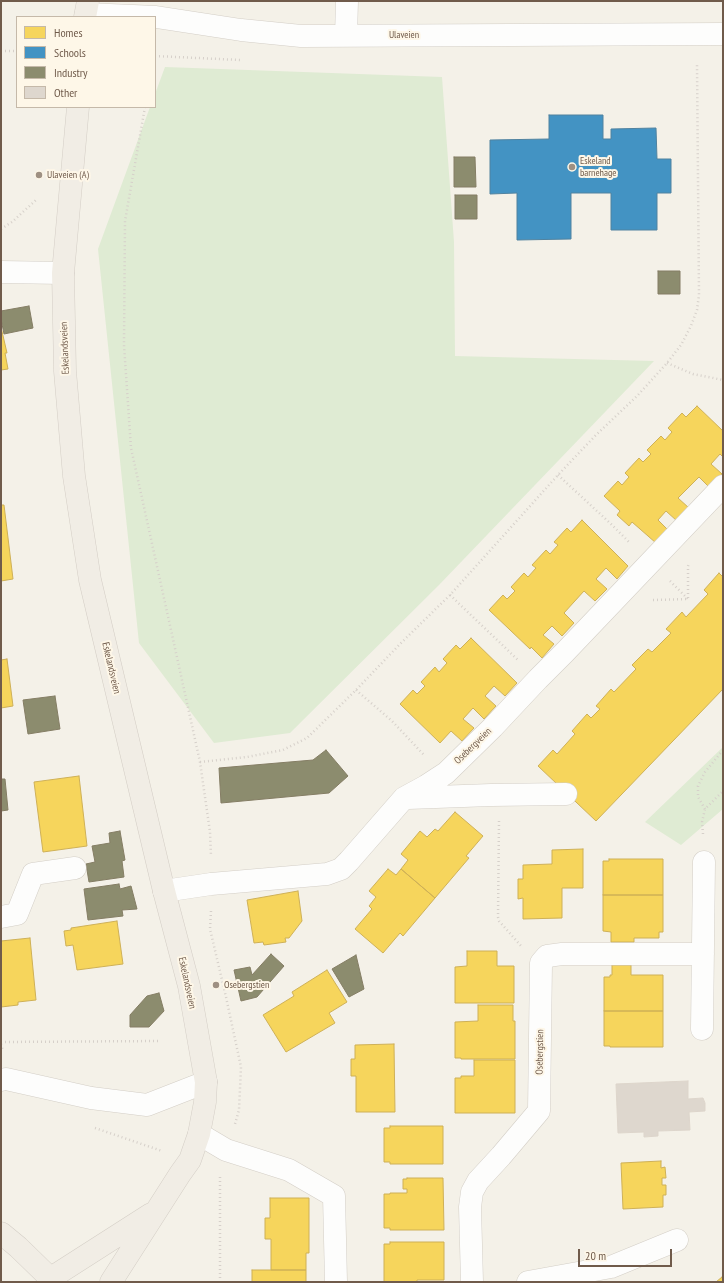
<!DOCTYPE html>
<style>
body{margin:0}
#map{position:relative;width:724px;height:1283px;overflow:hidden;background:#f4f1e8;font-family:"PT Sans Narrow",sans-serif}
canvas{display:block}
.frame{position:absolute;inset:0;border:2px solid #705b4b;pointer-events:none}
.legend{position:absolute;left:16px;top:16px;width:140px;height:92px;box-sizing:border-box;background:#fef7e8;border:1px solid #c5b9a9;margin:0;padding:5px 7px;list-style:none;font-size:12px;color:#705b4b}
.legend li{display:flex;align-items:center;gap:8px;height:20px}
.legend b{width:20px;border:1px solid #c5b9a9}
.scale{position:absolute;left:578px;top:1249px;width:94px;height:18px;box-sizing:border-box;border:2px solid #705b4b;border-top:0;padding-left:5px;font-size:12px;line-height:14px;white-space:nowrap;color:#705b4b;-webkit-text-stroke:3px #fef7e8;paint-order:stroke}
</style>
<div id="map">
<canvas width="724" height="1283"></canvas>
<div class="frame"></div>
<ul class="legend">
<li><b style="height:11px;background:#f6d55c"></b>Homes</li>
<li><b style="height:11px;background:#4393c3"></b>Schools</li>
<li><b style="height:11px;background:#8c8c6e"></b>Industry</li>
<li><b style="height:11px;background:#ded7ce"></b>Other</li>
</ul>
<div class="scale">20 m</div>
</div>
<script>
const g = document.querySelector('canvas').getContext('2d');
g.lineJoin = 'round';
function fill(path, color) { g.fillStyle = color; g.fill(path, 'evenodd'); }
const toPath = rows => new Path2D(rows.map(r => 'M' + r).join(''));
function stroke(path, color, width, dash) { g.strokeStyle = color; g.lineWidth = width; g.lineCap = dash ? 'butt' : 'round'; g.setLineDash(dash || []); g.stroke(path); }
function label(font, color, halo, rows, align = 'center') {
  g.font = font + ' "PT Sans Narrow",sans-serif'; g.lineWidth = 4; g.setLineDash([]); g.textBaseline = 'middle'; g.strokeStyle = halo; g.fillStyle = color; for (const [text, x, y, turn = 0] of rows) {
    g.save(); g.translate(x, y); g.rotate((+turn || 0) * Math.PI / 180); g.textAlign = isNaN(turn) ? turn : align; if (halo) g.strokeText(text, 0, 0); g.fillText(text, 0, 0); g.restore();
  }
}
const green = toPath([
 [165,67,442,77,454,242,455,356,654,361,439,585,290,733,214,743,139,643,98,249,150,107,155,107,155,94],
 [723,747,723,809,681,845,645,822]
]);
const homes = toPath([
 [1,327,7,353,5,353,8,369,1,370,1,327],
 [697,406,723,431,723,457,720,454,711,464,722,474,709,487,699,477,678,498,689,508,677,521,666,511,658,520,668,530,656,543,632,522,629,526,617,515,620,511,604,496,618,481,622,485,629,477,625,473,639,458,643,462,651,454,647,450,661,436,665,440,672,432,668,428,682,413,686,417,697,406],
 [1,505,4,505,13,579,1,581,1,505],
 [582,520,628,566,617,579,606,568,596,579,607,589,595,601,584,591,564,613,574,623,562,636,552,626,543,635,554,644,542,658,531,647,530,649,489,610,503,595,507,599,515,591,511,587,524,573,528,577,536,568,532,565,546,550,550,554,558,545,554,542,567,528,571,532,582,520],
 [719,573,723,577,723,689,596,821,538,766,553,750,557,754,575,734,572,731,587,714,591,718,600,709,596,706,611,689,614,692,636,669,632,665,648,649,652,652,671,633,666,629,682,612,686,617,708,594,704,590,719,573],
 [471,638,517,683,505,696,494,686,485,696,496,706,484,719,473,708,463,719,474,728,462,741,451,731,440,743,400,704,413,690,417,694,425,686,421,682,435,667,439,672,447,663,443,659,456,645,460,649,471,638],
 [7,659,13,706,1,708,1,660,7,659],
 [79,776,87,846,43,852,34,782,79,776],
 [455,812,483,836,466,856,469,858,435,898,401,869,408,860,401,854,420,831,427,837,435,829,438,831,455,812],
 [583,849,583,888,562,888,562,918,523,919,523,898,518,899,518,879,523,879,523,865,552,864,552,850,583,849],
 [609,859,663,859,663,895,603,895,603,861,609,861,609,859],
 [388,869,396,875,401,869,435,898,403,936,400,933,383,953,355,929,372,909,369,906,376,897,369,891,388,869],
 [298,891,302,921,289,938,285,938,286,942,264,945,263,942,254,943,247,900,298,891],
 [603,895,663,895,663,932,659,932,659,938,634,938,634,942,611,942,611,932,603,931,603,895],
 [117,921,123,964,77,970,73,945,66,946,64,931,71,930,71,928,117,921],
 [30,938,36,1000,18,1002,18,1005,1,1007,1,941,30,938],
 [467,951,497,951,497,966,514,966,514,1003,455,1003,455,967,467,966,467,951],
 [612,965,631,965,631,975,663,975,663,1011,604,1011,604,977,610,977,610,975,612,975,612,965],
 [327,970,347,1002,329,1013,335,1023,286,1052,263,1015,294,996,292,992,327,970],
 [478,1005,513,1005,513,1021,515,1021,515,1059,461,1059,461,1058,455,1058,455,1022,478,1021,478,1005],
 [604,1011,663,1011,663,1047,610,1047,610,1046,604,1046,604,1011],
 [394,1044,395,1112,356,1112,356,1076,351,1076,351,1059,355,1059,355,1045,394,1044],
 [474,1060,515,1060,515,1113,455,1113,455,1078,461,1078,461,1076,474,1076,474,1060],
 [390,1126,443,1126,443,1164,390,1164,390,1162,384,1162,384,1128,390,1128,390,1126],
 [661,1161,661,1168,665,1167,666,1178,662,1178,662,1185,666,1185,666,1195,663,1195,663,1207,623,1209,621,1163,661,1161],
 [407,1178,443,1178,444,1230,390,1230,390,1228,384,1228,384,1194,390,1194,390,1193,407,1193,407,1189,403,1189,403,1179,407,1179,407,1178],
 [270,1198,309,1198,309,1253,306,1253,306,1270,271,1270,271,1239,265,1239,265,1218,270,1218,270,1198],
 [390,1242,444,1242,444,1280,417,1280,417,1282,384,1282,384,1244,390,1244,390,1242],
 [252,1270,306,1270,306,1282,252,1282,252,1270],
 [722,1277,723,1282,716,1282,722,1277]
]);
const schools = toPath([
 [549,115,603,115,603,139,611,139,611,129,656,128,657,159,671,159,671,193,657,193,657,230,611,230,611,193,571,193,571,239,517,240,517,193,490,194,490,140,549,139,549,115]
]);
const industry = toPath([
 [454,157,475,157,476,187,454,187,454,157],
 [455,195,477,195,477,219,455,219,455,195],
 [658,271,680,271,680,294,658,294,658,271],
 [29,306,33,328,4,334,1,319,1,311,29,306],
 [55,696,60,729,28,734,23,700,55,696],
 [326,750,348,776,329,793,221,803,219,768,313,760,326,750],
 [1,779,5,779,8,810,1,811,1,779],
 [120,831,125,860,122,861,124,877,89,882,86,864,95,862,92,846,110,843,109,833,120,831],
 [119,884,120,889,131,886,137,909,122,910,123,916,88,920,84,889,119,884],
 [271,954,284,966,257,997,241,1001,234,970,250,967,252,975,271,954],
 [356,955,364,989,349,997,332,969,356,955],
 [159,993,164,1011,149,1027,130,1027,130,1015,147,996,159,993]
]);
const building = toPath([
 [688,1081,688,1099,703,1098,705,1103,705,1111,689,1112,690,1130,658,1131,658,1136,644,1137,644,1132,618,1133,616,1084,688,1081]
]);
const path = toPath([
 [1,51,17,51],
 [155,56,240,60],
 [145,107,125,221,124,345,131,448,200,762,210,832,211,856],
 [1,229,12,222,36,200],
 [667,363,693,374,723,380],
 [558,475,611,524,630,543],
 [670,581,688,599],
 [450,595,518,660],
 [688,598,688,566,689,563],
 [653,600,688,599],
 [356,690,392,721,424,755],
 [200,762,247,757,283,750,307,738,356,690,401,643,450,595,558,475,595,436,638,395,667,363,681,345,691,326,697,310,699,295,697,63],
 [705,809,698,797,698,786,705,772,723,750],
 [499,821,498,917,499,921,521,946],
 [703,834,702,822,705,809,723,791],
 [211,911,210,929,226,997,241,1067,239,1110,235,1124],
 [1,1042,161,1041],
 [1,1044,3,1051],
 [95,1128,162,1151],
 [220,1282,220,1177]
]);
const minor = toPath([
 [86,14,156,17,241,30,301,36,723,34],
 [346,36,347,1],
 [1,272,63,273],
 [408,798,491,795,566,794],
 [164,891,211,884,327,874,341,869,349,861,404,798,426,786,446,773,493,727,538,679,565,652,723,486],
 [1,917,17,914,33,874,75,868],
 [702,1029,704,862],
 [1,1080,6,1079,91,1098,147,1105,206,1082],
 [199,1134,226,1150,289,1170,334,1196,336,1282],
 [472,1282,470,1207,472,1192,478,1181,501,1156,539,1111,541,963,547,956,562,954,703,954],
 [528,1282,611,1267,677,1240]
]);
const major = toPath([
 [85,17,88,1],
 [78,107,63,273,65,371,74,476,90,580,164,891,189,986,206,1082,205,1102,199,1134,190,1160,180,1174,111,1282],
 [1,1233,18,1247,54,1282],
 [51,1278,151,1214]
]);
const markers = [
 [572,167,4,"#9e9082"],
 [39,175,4,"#9e9082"],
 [216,985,4,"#9e9082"]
];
const streetNames = [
 ["Ulaveien",404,35],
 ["Eskelandsveien",65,348,-92],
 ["Eskelandsveien",111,668,77],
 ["Osebergveien",473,746,-44],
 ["Eskelandsveien",187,983,78],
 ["Osebergstien",540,1052,-89]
];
const poiNames = [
 ["Eskeland",580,161],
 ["barnehage",580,173],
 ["Ulaveien (A)",47,175],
 ["Osebergstien",224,985]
];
fill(green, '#dfebd3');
fill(homes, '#f6d55c');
stroke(homes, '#ceb057', 1);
fill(schools, '#4393c3');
stroke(schools, '#50829f', 1);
fill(industry, '#8c8c6e');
stroke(industry, '#847d64', 1);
fill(building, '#ded7ce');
stroke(building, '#ddd5cb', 1);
stroke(minor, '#d3cec6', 23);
stroke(major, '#d3cdc5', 23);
stroke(path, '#d6d0ca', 2.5, [1, 3]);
stroke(minor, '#fdfdfc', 22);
stroke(major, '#f1ede5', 22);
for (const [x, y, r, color] of markers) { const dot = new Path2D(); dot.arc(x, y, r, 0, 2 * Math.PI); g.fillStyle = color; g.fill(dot); stroke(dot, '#fef7e8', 1.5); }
label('10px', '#705b4b', '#fef7e8', streetNames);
label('10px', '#705b4b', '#fef7e8', poiNames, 'left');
</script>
